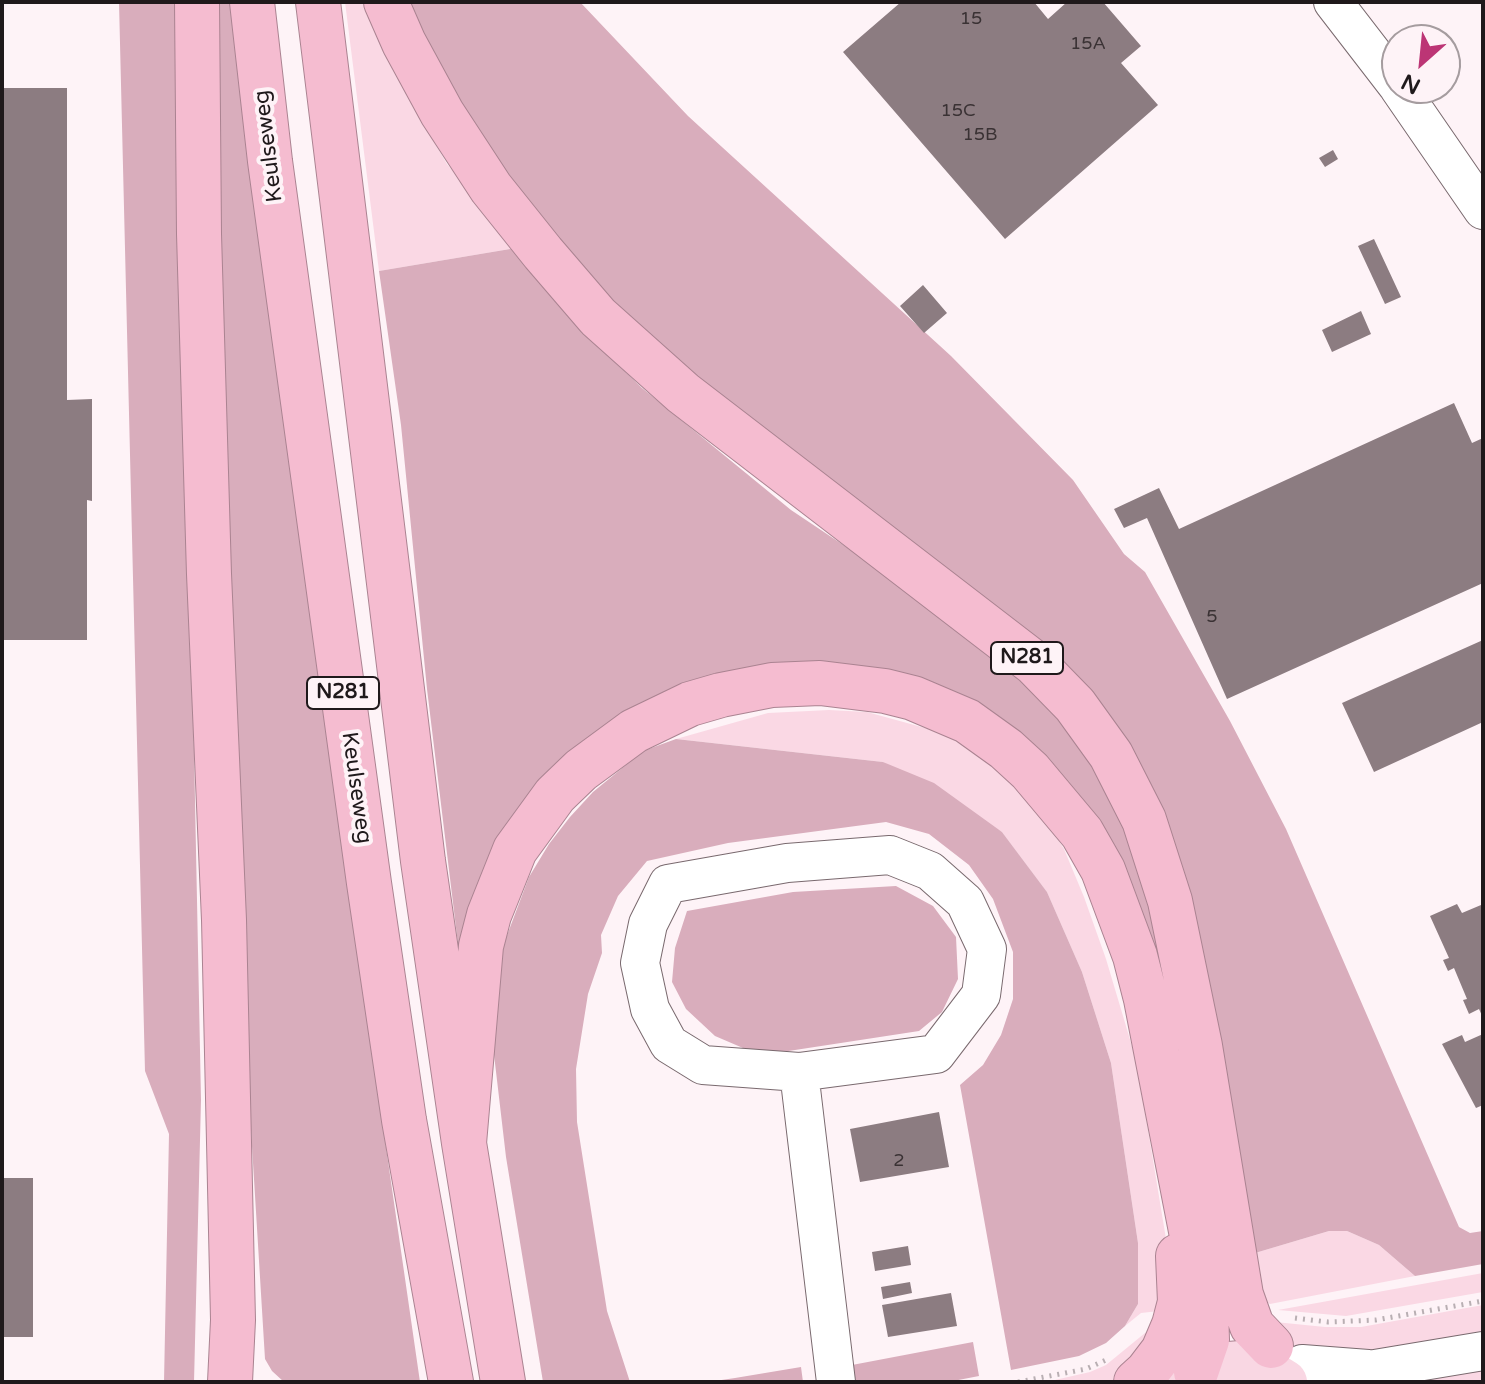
<!DOCTYPE html>
<style>
body{margin:0}
#map{position:relative;width:1485px;height:1384px;overflow:hidden;background:#fef3f7;font-family:"Varela Round",sans-serif}
canvas{display:block}
.frame{position:absolute;inset:0;border:4px solid #1f191b;pointer-events:none}
.north{position:absolute;left:1381px;top:24px;width:80px;height:80px;box-sizing:border-box;background:#fef3f7;border:2px solid #a59c9f;border-radius:50%;rotate:207deg;font-size:22px;font-weight:700;line-height:32px;text-align:center;color:#1f191b}
.north::after{content:'';display:block;margin:auto;width:28px;height:36px;background:#bc3575;clip-path:polygon(50% 0,100% 100%,50% 72%,0 100%)}
</style>
<div id="map">
<canvas width="1485" height="1384"></canvas>
<div class="frame"></div>
<div class="north">N</div>
</div>
<script>
const g = document.querySelector('canvas').getContext('2d');
g.lineJoin = 'round';
function fill(path, color) { g.fillStyle = color; g.fill(path, 'evenodd'); }
const toPath = rows => new Path2D(rows.map(r => 'M' + r).join(''));
function stroke(path, color, width, dash) { g.strokeStyle = color; g.lineWidth = width; g.lineCap = dash ? 'butt' : 'round'; g.setLineDash(dash || []); g.stroke(path); }
function label(font, color, halo, rows, align = 'center') {
  g.font = font + ' "Varela Round",sans-serif'; g.lineWidth = 8; g.setLineDash([]); g.textBaseline = 'middle'; g.strokeStyle = halo; g.fillStyle = color; for (const [text, x, y, turn = 0] of rows) {
    g.save(); g.translate(x, y); g.rotate((+turn || 0) * Math.PI / 180); g.textAlign = isNaN(turn) ? turn : align; if (halo) g.strokeText(text, 0, 0); g.fillText(text, 0, 0); g.restore();
  }
}
const green = toPath([
 [345,2,368,2,408,97,447,164,516,248,379,271],
 [829,710,867,712,947,734,983,756,1036,805,1064,849,1084,897,1106,959,1137,1063,1168,1251,1159,1311,1141,1313,1125,1326,1138,1304,1138,1243,1111,1063,1082,972,1047,892,1002,832,883,762,676,739,768,713],
 [1329,1231,1347,1231,1379,1245,1415,1276,1270,1304,1263,1300,1245,1256],
 [1483,1273,1483,1292,1346,1316,1278,1310],
 [1483,1305,1483,1331,1345,1356,1301,1349,1289,1342,1275,1322,1325,1327,1361,1327],
 [1154,1329,1117,1382,1046,1382,1090,1372,1106,1365,1145,1333],
 [1483,1367,1483,1382,1406,1382]
]);
const forest = toPath([
 [119,2,179,2,201,1100,194,1382,164,1382,169,1134,145,1071],
 [213,2,238,2,359,961,420,1382,284,1382,272,1371,265,1359,237,901],
 [407,2,580,2,688,116,951,356,1073,480,1124,554,1145,572,1230,721,1286,829,1459,1227,1470,1233,1483,1231,1483,1264,1415,1276,1379,1245,1347,1231,1329,1231,1245,1256,1136,771,606,296,559,244,458,106],
 [516,248,570,318,642,388,791,510,972,631,1063,716,1133,834,1213,1186,1129,894,945,694,634,717,472,943,458,944,427,689,401,425,379,271],
 [676,739,883,762,934,783,1002,832,1047,892,1082,972,1111,1063,1138,1243,1138,1304,1125,1326,1106,1343,1079,1356,1011,1370,960,1085,983,1065,1001,1035,1013,999,1013,952,993,899,969,865,929,834,886,822,728,843,647,861,618,896,601,935,602,953,588,994,576,1069,577,1122,607,1311,630,1382,543,1382,506,1157,493,1046,503,946,529,877,549,844,570,817,593,792,643,751],
 [896,886,933,906,956,937,958,979,942,1012,919,1031,782,1052,750,1051,715,1036,686,1009,672,982,675,948,687,911,793,892],
 [973,1342,979,1376,948,1382,856,1382,852,1365],
 [801,1367,803,1382,708,1382,735,1378]
]);
const building = toPath([
 [901,2,1034,2,1048,19,1067,2,1103,2,1141,46,1121,63,1158,105,1005,239,843,52],
 [2,88,67,88,67,400,92,399,92,501,87,500,87,640,2,640],
 [1333,150,1338,159,1325,167,1319,158],
 [1374,239,1401,297,1385,304,1358,246],
 [923,285,947,313,924,333,900,306],
 [1361,311,1371,334,1332,352,1322,330],
 [1454,403,1472,443,1483,438,1483,583,1227,699,1147,518,1124,528,1114,509,1159,488,1179,529],
 [1483,640,1483,722,1374,772,1342,703],
 [1457,904,1462,913,1481,905,1483,910,1483,1018,1479,1009,1469,1014,1463,1000,1467,999,1454,968,1448,971,1443,960,1449,958,1430,916],
 [1483,1034,1483,1105,1476,1108,1442,1044,1462,1035,1465,1042],
 [939,1112,949,1167,860,1182,850,1129],
 [2,1178,33,1178,33,1337,2,1337],
 [908,1246,911,1265,875,1271,872,1252],
 [910,1282,912,1293,883,1299,881,1287],
 [951,1293,957,1326,888,1337,882,1305]
]);
const path = toPath([
 [1295,1318,1328,1322,1376,1320,1483,1301],
 [1018,1382,1086,1369,1106,1360]
]);
const minor = toPath([
 [1333,2,1397,85],
 [1399,88,1483,210],
 [890,855,930,871,965,902,987,949,981,995,936,1054,799,1072,703,1065,669,1044,650,1009,640,963,648,924,668,884,787,863,890,855],
 [799,1072,836,1382],
 [1302,1364,1368,1369],
 [1336,1382,1375,1369,1483,1351]
]);
const major = toPath([
 [1182,1382,1196,1372,1218,1365,1241,1363,1264,1369,1285,1382]
]);
const highway = toPath([
 [197,2,199,234,209,574,224,920,233,1320,230,1382],
 [252,2,270,161,369,883,404,1120,451,1382],
 [318,2,423,861,464,1143,503,1382],
 [386,2,404,43,442,113,491,188,543,253,598,317,683,393,1034,663,1075,705,1111,755,1144,820,1170,901,1200,1046,1241,1295,1252,1326,1271,1346],
 [464,1143,481,946,489,915,515,850,555,795,581,770,634,731,690,704,721,695,772,685,820,683,885,691,913,698,967,721,1006,749,1030,771,1082,833,1103,870,1135,956,1146,999,1206,1308,1207,1340,1196,1372],
 [1136,1382,1147,1372,1163,1351,1174,1325,1180,1302,1178,1256]
]);
const numberNames = [
 ["15",971,19],
 ["15A",1088,44],
 ["15C",958,111],
 ["15B",980,135],
 ["5",1212,617],
 ["2",899,1161]
];
const shields = [
 [1027,658,72],
 [343,693,72]
];
const shieldNames = [
 ["N281",1027,658],
 ["N281",343,693]
];
const streetNames = [
 ["Keulseweg",269,146,-97],
 ["Keulseweg",356,788,82]
];
fill(green, '#fad8e4');
fill(forest, '#d9adbc');
fill(building, '#8c7c81');
stroke(minor, '#79696e', 40);
stroke(major, '#aa8391', 46);
stroke(highway, '#aa8391', 46);
stroke(path, '#b9afb3', 5, [2, 6]);
stroke(minor, '#fff', 38);
stroke(major, '#f9d7e3', 44);
stroke(highway, '#f5bcd0', 44);
label('18px', '#3a3234', null, numberNames);
for (const [x, y, w] of shields) { const box = new Path2D(); box.roundRect(x - w / 2, y - 16, w, 32, 6); g.fillStyle = '#fef3f7'; g.fill(box); stroke(box, '#1f191b', 2); }
label('bold 20px', '#1f191b', null, shieldNames);
label('22px', '#1f191b', '#fef3f7', streetNames);
</script>
